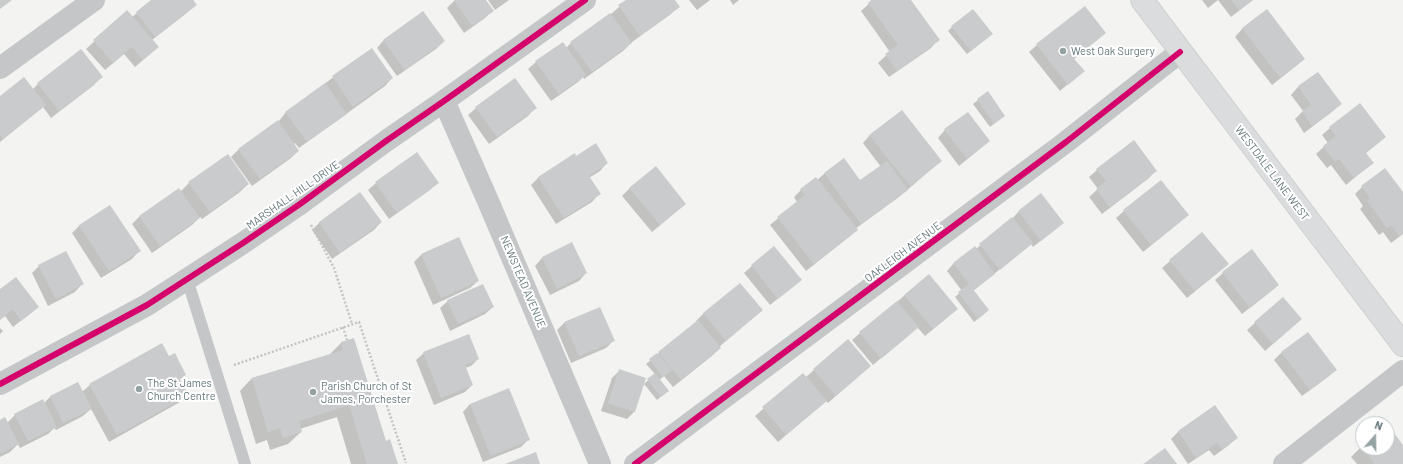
<!DOCTYPE html>
<style>
body{margin:0}
#map{position:relative;width:1403px;height:464px;overflow:hidden;background:#f3f3f2;font-family:Barlow,sans-serif}
canvas{display:block}
.north{position:absolute;left:1355px;top:416px;width:40px;height:40px;box-sizing:border-box;background:#fff;border:1px solid #c1c9ca;border-radius:50%;rotate:20deg;font-size:11px;font-weight:700;line-height:16px;text-align:center;color:#63777a}
.north::after{content:'';display:block;margin:auto;width:14px;height:18px;background:#95a2a4;clip-path:polygon(50% 0,100% 100%,50% 72%,0 100%)}
</style>
<div id="map">
<canvas width="1403" height="464"></canvas>
<div class="north">N</div>
</div>
<script>
const g = document.querySelector('canvas').getContext('2d');
g.lineJoin = 'round';
function fill(path, color) { g.fillStyle = color; g.fill(path, 'evenodd'); }
const toPath = rows => new Path2D(rows.map(r => 'M' + r).join(''));
function stroke(path, color, width, dash) { g.strokeStyle = color; g.lineWidth = width; g.lineCap = dash ? 'butt' : 'round'; g.setLineDash(dash || []); g.stroke(path); }
function label(font, color, halo, rows, align = 'center') {
  g.font = font + ' Barlow,sans-serif'; g.lineWidth = 4; g.setLineDash([]); g.textBaseline = 'middle'; g.strokeStyle = halo; g.fillStyle = color; for (const [text, x, y, turn = 0] of rows) {
    g.save(); g.translate(x, y); g.rotate((+turn || 0) * Math.PI / 180); g.textAlign = isNaN(turn) ? turn : align; if (halo) g.strokeText(text, 0, 0); g.fillText(text, 0, 0); g.restore();
  }
}
const shadow = toPath([
 [153,0,194,0,188,12,152,40,150,54,135,67,124,54,105,70,86,49,127,12,132,17],
 [455,0,485,0,492,11,485,18,464,33,447,8],
 [488,0,509,0,495,10],
 [627,0,674,0,678,6,671,14,632,42,623,51,584,79,583,77,578,82,551,101,528,69,536,62,566,48,571,43,611,14],
 [689,0,710,0,697,10],
 [730,0,739,0,733,5],
 [873,0,910,0,938,40,931,48,889,77,878,63,890,52,861,11],
 [1202,0,1253,0,1231,17,1218,0,1208,8],
 [1267,10,1304,59,1296,66,1272,85,1235,37,1242,29],
 [952,27,988,37,967,54,948,31],
 [1105,33,1074,59,1083,71,1060,91,1029,52,1037,45],
 [384,40,444,41,436,49,397,76,377,48],
 [372,49,392,78,385,86,299,148,295,143,294,144,298,151,291,158,252,186,231,157,239,149,279,121,286,112],
 [1317,73,1340,104,1333,111,1304,133,1295,119,1303,111,1291,95,1298,87],
 [101,77,94,85,51,118,43,107,0,142,0,97,32,90,38,84],
 [988,92,1000,119,990,127,973,104],
 [1359,105,1385,137,1365,154,1372,163,1346,185,1331,165,1327,168,1316,154,1328,143,1322,135,1330,128],
 [476,108,535,108,528,116,489,144,468,115],
 [945,130,989,141,981,148,959,166,938,138],
 [870,135,941,161,899,197,855,229,856,230,849,237,806,271,770,225,797,202,794,197,801,190,817,180,824,174,844,160,860,182,881,167,863,143],
 [574,154,576,157,607,163,600,171,589,178,599,194,592,202,556,224,531,185,538,178],
 [228,155,248,184,240,192,202,219,200,217,192,225,152,253,132,224,139,217,179,189,180,192,189,183],
 [1097,170,1156,170,1149,178,1102,214,1089,197,1098,189,1089,177],
 [438,182,430,190,389,219,368,190,376,183],
 [1362,187,1403,194,1403,234,1391,243,1383,232,1379,235,1360,209,1363,206,1355,194],
 [630,188,677,211,652,232,622,196],
 [360,194,381,222,374,230,332,259,312,230,319,223],
 [110,206,139,251,132,259,101,278,72,233,79,226],
 [1019,211,1063,223,1033,247,1031,244,973,291,984,314,974,322,955,297,962,291,947,271,954,263,976,249,1012,219],
 [1124,211,1180,222,1143,252,1116,218],
 [1202,233,1220,271,1187,298,1162,268],
 [571,244,586,273,579,281,550,295,535,266,542,258],
 [421,255,478,281,470,288,433,305,414,262],
 [39,266,82,284,75,292,48,306,32,273],
 [752,266,801,280,770,305,744,273],
 [1223,273,1278,285,1270,292,1242,314,1215,280],
 [0,291,38,307,13,327,5,316,0,320],
 [905,295,949,316,925,336,917,327,873,365,852,340],
 [1283,298,1301,319,1265,351,1247,330],
 [448,301,493,307,485,314,450,331,440,308],
 [600,308,614,340,606,348,571,363,557,330,564,323],
 [762,310,719,347,720,348,713,355,673,387,664,376,659,380,664,394,657,400,644,384,655,374,646,364,697,322,696,321,704,313],
 [0,328,3,331,0,334],
 [342,342,385,442,397,464,351,464,337,417,300,429,301,432,288,444,270,450,267,440,256,444,240,391,252,378,329,355],
 [1282,352,1336,369,1328,377,1302,396,1274,360],
 [424,353,478,359,471,366,465,368,472,385,465,392,434,405,416,360],
 [169,357,185,375,179,380,188,395,180,402,109,442,91,409,83,416,56,430,54,428,48,434,20,448,18,444,10,452,0,457,0,421,7,423,15,415,44,403,50,397,78,383,82,392,90,385],
 [814,370,862,373,828,403,826,401,778,442,755,416,803,374,806,377],
 [619,371,634,412,627,419,601,411,612,378],
 [470,404,528,440,521,447,483,462,463,412],
 [1215,406,1237,437,1229,445,1214,456,1209,450,1188,464,1171,439,1178,432],
 [1387,427,1403,446,1403,464,1357,464,1351,457,1363,445,1363,448,1387,448]
]);
const building = toPath([
 [0,0,12,0,0,9],
 [151,0,193,0,197,5,155,37,136,12],
 [454,0,486,0,494,11,472,26],
 [626,0,675,0,680,7,640,36,618,5],
 [871,0,911,0,940,40,897,71,885,54,898,45,868,3],
 [1231,0,1253,0,1239,10],
 [1085,6,1106,33,1074,59,1085,71,1068,85,1036,44],
 [973,9,993,34,971,51,951,26],
 [1267,9,1305,59,1280,78,1242,28],
 [127,10,159,47,143,60,132,47,113,63,93,40],
 [423,11,445,41,405,70,383,40],
 [610,13,632,43,592,72,570,42],
 [563,42,586,75,559,94,535,61],
 [372,48,393,78,353,107,332,76],
 [81,49,103,77,59,111,37,83],
 [1318,72,1342,104,1312,126,1302,111,1311,105,1298,86],
 [24,77,46,105,3,139,0,135,0,96],
 [515,78,537,108,497,137,475,107],
 [325,83,347,114,307,142,285,112],
 [988,91,1005,116,994,124,977,99],
 [1360,103,1386,137,1366,153,1374,163,1354,178,1339,159,1335,162,1323,146,1336,136,1329,127],
 [902,110,942,161,910,186,869,135],
 [968,112,990,141,967,159,944,129],
 [278,120,299,151,260,179,238,149],
 [1134,140,1157,171,1110,207,1096,189,1106,181,1096,169],
 [596,143,608,163,589,176,601,194,564,218,538,177,575,153,576,156],
 [417,152,439,183,397,213,375,182],
 [228,154,249,184,210,212,188,182],
 [844,158,860,180,887,161,908,190,861,224,824,173],
 [656,166,686,204,660,225,629,188],
 [1385,168,1403,192,1403,233,1399,236,1391,225,1387,228,1367,201,1370,198,1361,186],
 [816,177,858,230,814,264,777,217,805,195,800,189],
 [1161,180,1189,215,1151,245,1123,210],
 [179,188,200,218,160,246,139,216],
 [360,192,382,222,340,253,319,222],
 [1041,193,1064,223,1041,241,1018,211],
 [110,205,141,251,109,271,79,225],
 [1012,217,1033,243,1000,270,979,244],
 [1202,232,1229,264,1195,291,1169,260],
 [459,237,479,281,441,298,421,254],
 [572,242,587,273,557,289,542,257],
 [774,246,802,280,778,299,751,265],
 [975,246,995,274,974,290,953,263],
 [1252,249,1279,285,1250,308,1222,272],
 [66,251,84,284,56,299,38,265],
 [929,274,958,309,933,329,904,295],
 [16,277,39,307,21,321,13,309,0,319,0,289],
 [740,283,763,310,726,341,703,313],
 [483,284,494,307,458,324,447,300],
 [969,284,989,310,978,319,958,292],
 [1283,297,1302,319,1273,344,1254,322],
 [897,301,919,327,881,359,859,332],
 [600,307,615,341,579,356,564,322],
 [698,320,721,348,681,380,658,352],
 [1308,332,1337,370,1310,390,1281,352],
 [469,334,479,359,465,365,473,385,441,398,423,352],
 [354,338,386,441,390,439,398,464,367,464,349,405,299,421,302,432,283,438,280,428,268,432,252,378,343,350,341,342],
 [848,339,871,366,836,396,813,369],
 [162,343,169,356,175,353,186,375,179,378,189,395,117,435,89,384],
 [657,353,672,370,663,377,649,359],
 [619,369,646,378,635,412,608,403],
 [655,373,669,391,661,397,647,379],
 [803,373,827,401,786,435,762,407],
 [78,382,92,409,63,423,50,396],
 [509,388,530,440,491,456,470,404],
 [43,399,57,427,28,441,14,414],
 [1215,405,1238,438,1222,449,1217,443,1196,458,1178,431],
 [5,417,19,444,0,454,0,420],
 [1388,425,1403,445,1403,464,1372,464,1374,463,1363,448,1387,448,1387,426],
 [1165,448,1177,464,1143,464,1146,462],
 [536,452,540,464,505,464]
]);
const path = toPath([
 [311,225,334,268,352,324],
 [343,327,347,340],
 [234,365,359,322,406,463]
]);
const lane = toPath([
 [187,279,245,464]
]);
const street = toPath([
 [0,68,94,0],
 [444,101,488,201,600,464],
 [0,384,147,305,243,243,300,204,386,141,444,101,585,0],
 [635,464,1066,142,1180,52],
 [1284,464,1403,371]
]);
const secondary = toPath([
 [1142,0,1403,345]
]);
const cycleway = toPath([
 [0,384,147,305,243,243,300,204,386,141,444,101,585,0],
 [635,464,1066,142,1180,52]
]);
const markers = [
 [1063,51,4,"#95a2a4"],
 [139,389,4,"#95a2a4"],
 [313,392,4,"#95a2a4"]
];
const poiNames = [
 ["West Oak Surgery",1071,51],
 ["The St James",147,383],
 ["Church Centre",147,396],
 ["Parish Church of St",321,386],
 ["James, Porchester",321,399]
];
const streetNames = [
 ["WESTDALE LANE WEST",1272,173,53],
 ["MARSHALL HILL DRIVE",293,195,-35],
 ["OAKLEIGH AVENUE",903,252,-37],
 ["NEWSTEAD AVENUE",523,282,67]
];
fill(shadow, '#0003');
fill(building, '#cacbcc');
stroke(secondary, '#cecfcf', 24);
stroke(path, '#c3c4c5', 2.5, [2, 2]);
stroke(lane, '#c4c6c7', 12);
stroke(street, '#c4c6c7', 22);
stroke(secondary, '#dbdcdd', 22);
stroke(cycleway, '#d6006c', 6);
for (const [x, y, r, color] of markers) { const dot = new Path2D(); dot.arc(x, y, r, 0, 2 * Math.PI); g.fillStyle = color; g.fill(dot); stroke(dot, '#fff', 1.5); }
label('11px', '#63777a', '#fff', poiNames, 'left');
label('11px', '#63777a', '#fff', streetNames);
</script>
